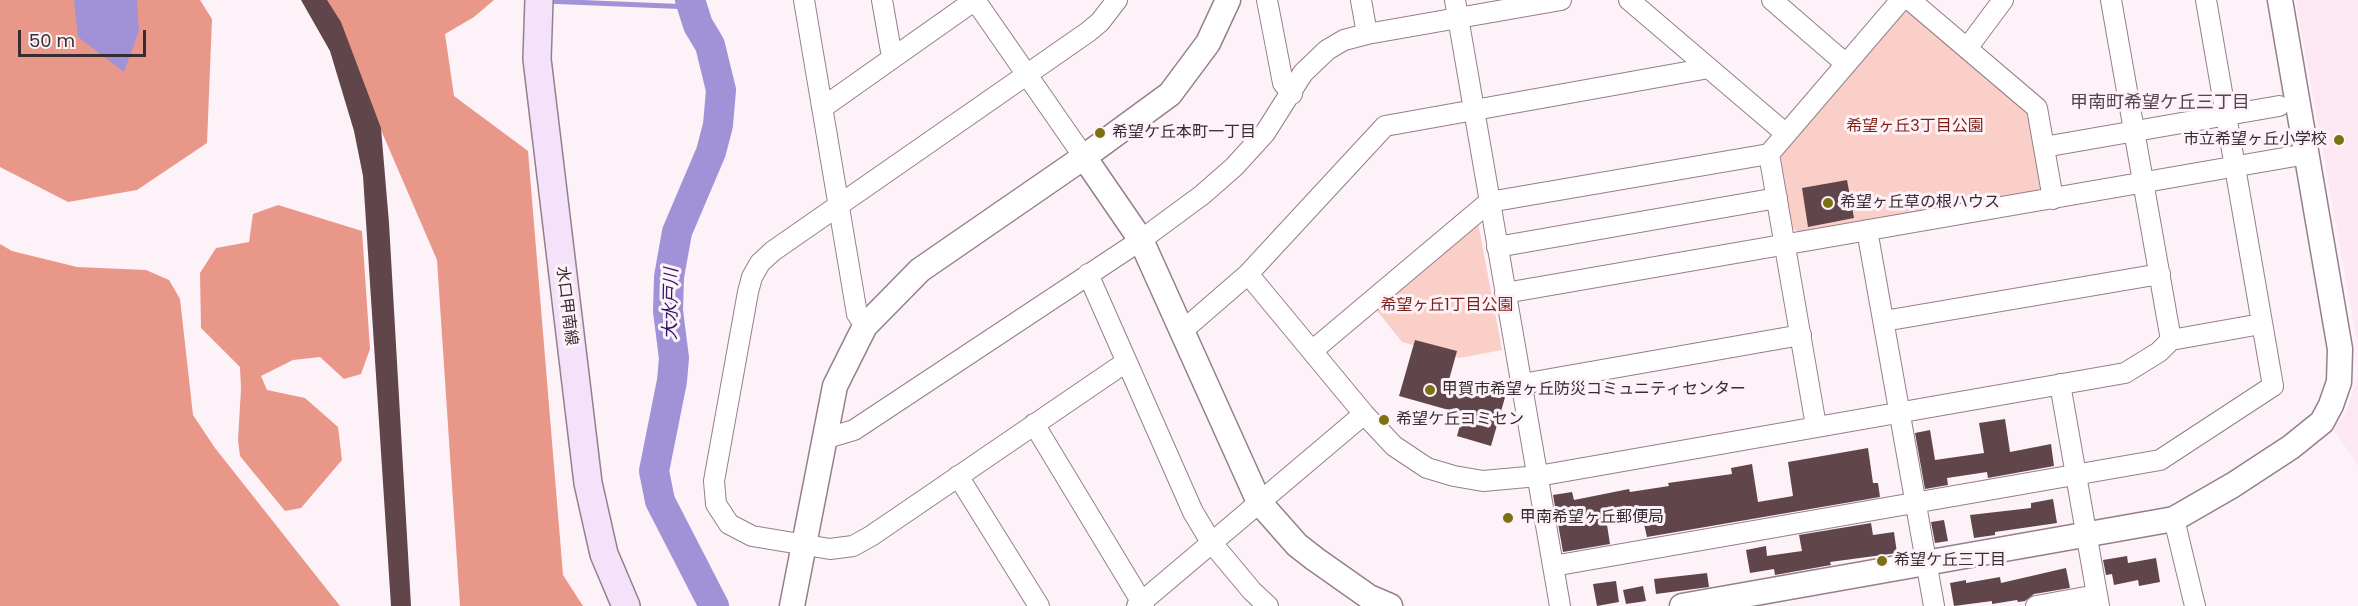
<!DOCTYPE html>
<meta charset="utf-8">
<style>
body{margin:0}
#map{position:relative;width:2358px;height:606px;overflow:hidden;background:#fdf2f8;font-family:Poppins,sans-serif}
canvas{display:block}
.scale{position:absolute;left:18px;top:30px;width:128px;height:27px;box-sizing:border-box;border:3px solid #362c32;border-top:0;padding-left:8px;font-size:18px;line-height:21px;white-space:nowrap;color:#362c32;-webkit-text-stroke:4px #fdf2f8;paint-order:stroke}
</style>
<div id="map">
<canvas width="2358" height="606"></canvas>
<div class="scale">50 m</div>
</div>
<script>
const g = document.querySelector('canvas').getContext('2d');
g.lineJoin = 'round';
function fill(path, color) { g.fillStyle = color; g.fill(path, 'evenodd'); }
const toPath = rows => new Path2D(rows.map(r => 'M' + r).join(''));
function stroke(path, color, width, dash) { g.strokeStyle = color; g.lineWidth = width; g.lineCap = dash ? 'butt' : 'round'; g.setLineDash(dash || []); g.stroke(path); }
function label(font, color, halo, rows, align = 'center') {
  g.font = font + ' Poppins,"Noto Sans JP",sans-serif'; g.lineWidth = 6; g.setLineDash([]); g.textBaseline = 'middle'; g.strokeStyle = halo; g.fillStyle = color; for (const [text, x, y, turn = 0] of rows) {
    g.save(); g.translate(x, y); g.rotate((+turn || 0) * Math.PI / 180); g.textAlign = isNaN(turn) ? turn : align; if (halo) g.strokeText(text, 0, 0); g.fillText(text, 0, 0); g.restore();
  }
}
const built = toPath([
 [2296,0,2358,0,2358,465,2334,430,2346,413,2358,378,2358,348]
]);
const green = toPath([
 [1913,12,2022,106,2032,125,2044,183,2036,193,1802,234,1789,226,1779,165,1784,147,1898,13],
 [1477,217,1502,350,1460,358,1402,342,1374,307]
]);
const forest = toPath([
 [0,0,200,0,212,19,207,143,137,190,68,202,0,167],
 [325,0,494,0,474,17,445,34,454,96,528,151,563,575,583,606,460,606,437,260],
 [278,205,362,231,370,349,361,374,344,379,320,357,293,360,261,376,267,390,305,398,338,427,342,460,301,508,285,511,240,456,238,440,241,389,240,367,201,328,200,273,216,248,249,242,253,214],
 [0,244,12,251,77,267,146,270,169,280,180,299,193,415,215,448,340,606,0,606]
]);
const water = toPath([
 [74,0,137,0,139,31,124,72,78,37]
]);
const stream = toPath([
 [545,1,692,7]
]);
const river = toPath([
 [690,0,698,25,710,45,721,90,718,125,711,152,677,232,669,277,668,311,674,358,672,381,654,471,660,501,714,606]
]);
const building = toPath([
 [301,0,327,0,341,22,381,128,389,223,411,606,391,606,363,176,354,131,330,51],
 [1847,180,1854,218,1808,227,1802,188],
 [1415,340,1457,351,1447,387,1471,393,1474,386,1506,394,1491,446,1457,436,1463,414,1399,396],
 [2005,419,2010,452,2051,444,2054,466,1988,478,1987,472,1947,478,1948,485,1925,489,1915,433,1930,430,1935,460,1984,453,1979,423],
 [1868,448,1873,483,1878,483,1880,497,1647,537,1640,507,1605,512,1610,544,1563,552,1553,495,1572,492,1574,500,1629,489,1630,492,1669,486,1668,483,1732,474,1731,468,1752,464,1758,502,1793,496,1788,462],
 [2053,499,2057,523,1995,532,1995,535,1974,538,1970,515,2031,508,2031,503],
 [1944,520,1948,541,1935,543,1931,522],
 [1871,523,1873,535,1894,532,1897,553,1830,562,1831,565,1775,575,1774,569,1750,573,1746,550,1766,546,1767,556,1802,551,1799,535],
 [2127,556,2128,563,2156,558,2160,582,2139,586,2138,580,2114,585,2112,574,2106,575,2103,560],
 [2066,568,2070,588,2034,594,2025,601,2018,602,2017,600,1992,604,1992,601,1954,606,1950,583,1966,580,1966,583,2000,577,2001,583],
 [1707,573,1709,587,1656,594,1654,579],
 [1616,581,1619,602,1597,606,1593,584],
 [1643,586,1646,601,1626,604,1623,590]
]);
const minor = toPath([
 [804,0,857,314,865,326],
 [882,0,892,57],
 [975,0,1084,157],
 [1117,0,1100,22,1088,32,773,251,760,263,752,277,748,292,714,481,716,504,729,524,752,536,830,549,853,546,871,536,1126,362],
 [1267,0,1283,83,1292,94],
 [1361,0,1367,34],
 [1455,0,1560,606],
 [1629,0,1785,133],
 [1772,0,1846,64],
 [1910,0,2037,108,2053,199],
 [2111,0,2171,340],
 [1968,47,2003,0],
 [822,108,975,0],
 [2044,147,2279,106],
 [1867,230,1934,606],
 [1497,247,1777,198],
 [1088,274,1193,512,1211,542,1252,591,1268,606],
 [1248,274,1364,414,1394,446,1427,468,1454,476,1483,481,1538,476,2125,373,2159,352,2171,340,2261,324],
 [1505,293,2307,154],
 [1884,321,2160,274],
 [1181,332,1248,274,1385,126,1709,68],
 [1312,351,1489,202,1769,154],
 [1522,384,1801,335],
 [2060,384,2099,606],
 [1034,424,1144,606],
 [1816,426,1769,154,1901,0],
 [824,439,854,430,1141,240,1202,195,1234,167,1265,133,1303,73,1327,50,1344,40,1367,34,1561,0],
 [958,476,1039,606],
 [2174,519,2195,606],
 [1553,566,2160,460,2273,386,2206,0],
 [1137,606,1364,414],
 [2036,606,2097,595]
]);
const tertiary = toPath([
 [1084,157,1141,240,1259,502,1297,545,1315,559,1369,597,1390,606],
 [792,606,835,386,865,326,920,270,1084,157,1170,94,1208,43,1228,0],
 [1682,606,2174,519,2233,485,2291,447,2322,422,2331,405,2339,382,2340,349,2280,0]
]);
const secondary = toPath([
 [539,0,537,59,588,483,604,554,626,606]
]);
const markers = [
 [1100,133,6,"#7b7112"],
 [2339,140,6,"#7b7112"],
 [1828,203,6,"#7b7112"],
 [1430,390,6,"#7b7112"],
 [1384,420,6,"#7b7112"],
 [1508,518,6,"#7b7112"],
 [1882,561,6,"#7b7112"]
];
const parkNames = [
 ["希望ヶ丘3丁目公園",1915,127],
 ["希望ヶ丘1丁目公園",1447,306]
];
const poiNames = [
 ["希望ケ丘本町一丁目",1112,133],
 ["市立希望ヶ丘小学校",2327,140,"right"],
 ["希望ヶ丘草の根ハウス",1840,203],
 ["甲賀市希望ヶ丘防災コミュニティセンター",1442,390],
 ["希望ケ丘コミセン",1396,420],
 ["甲南希望ヶ丘郵便局",1520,518],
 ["希望ケ丘三丁目",1894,561]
];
const streetNames = [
 ["水口甲南線",566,306,83]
];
const neighbourhoodNames = [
 ["甲南町希望ケ丘三丁目",2160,103]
];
const waterNames = [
 ["大水戸川",672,304,-89]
];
fill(built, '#fce7f3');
fill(green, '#facfc7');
fill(forest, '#e99789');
fill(water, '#a192d8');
stroke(stream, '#a192d8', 5);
stroke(river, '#a192d8', 30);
fill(building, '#60464b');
stroke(minor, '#967e8c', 22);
stroke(tertiary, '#967e8c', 27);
stroke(secondary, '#967e8c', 30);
stroke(minor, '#fff', 20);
stroke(tertiary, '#fff', 24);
stroke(secondary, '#f3e2f9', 27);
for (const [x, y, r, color] of markers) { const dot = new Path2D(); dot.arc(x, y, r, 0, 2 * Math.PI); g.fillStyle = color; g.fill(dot); stroke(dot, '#fdf2f8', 2); }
label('16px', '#7e1f14', '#fdf2f8', parkNames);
label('16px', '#362c32', '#fdf2f8', poiNames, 'left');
label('16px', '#362c32', '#fdf2f8', streetNames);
label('18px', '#594350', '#fdf2f8', neighbourhoodNames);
label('italic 18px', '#321566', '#fdf2f8', waterNames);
</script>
